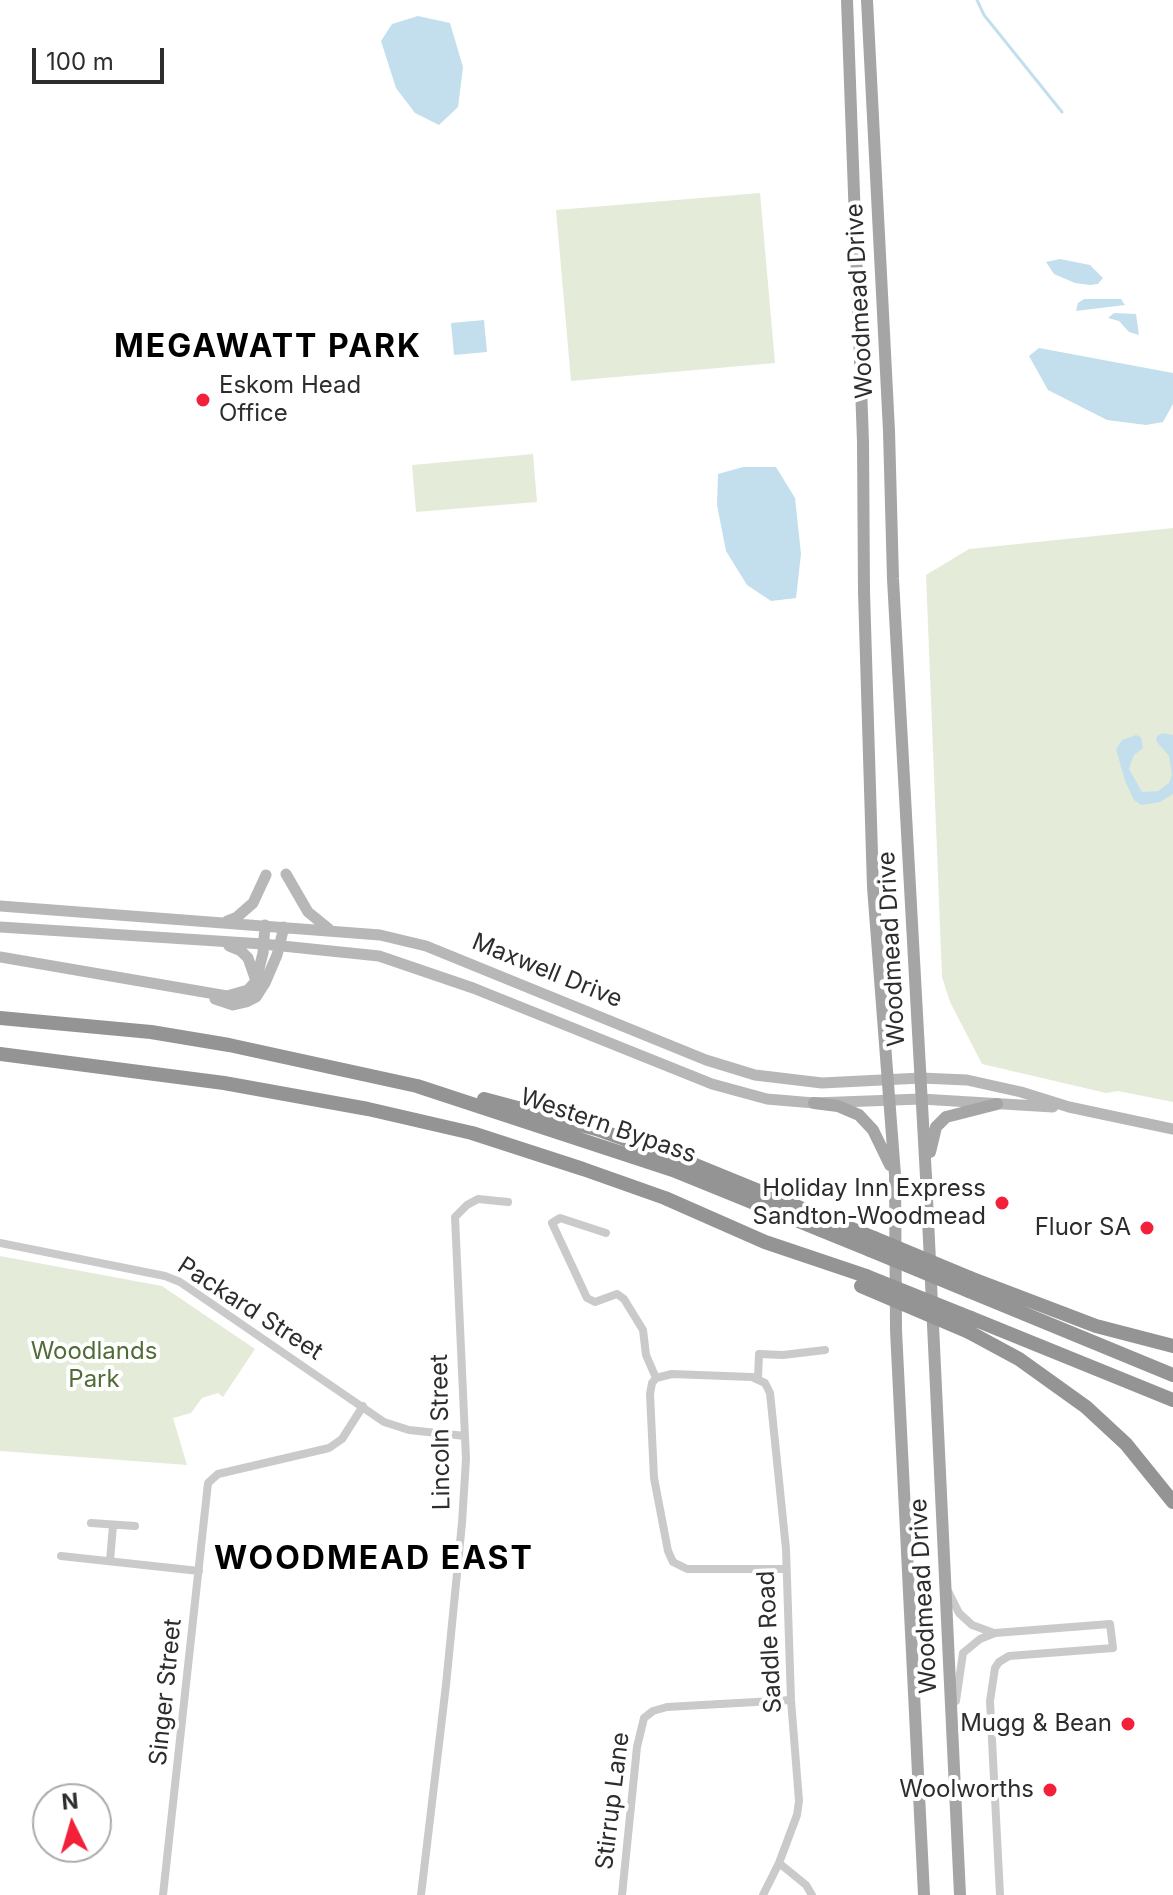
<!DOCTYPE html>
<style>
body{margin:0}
#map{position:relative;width:1173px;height:1895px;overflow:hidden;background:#fff;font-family:Inter,sans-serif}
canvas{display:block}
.north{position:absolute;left:32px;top:1783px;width:80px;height:80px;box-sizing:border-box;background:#fff;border:2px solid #ababab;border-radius:50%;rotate:355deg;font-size:22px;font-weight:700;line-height:32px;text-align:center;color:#2d2d2d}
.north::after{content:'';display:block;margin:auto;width:28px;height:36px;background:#f22038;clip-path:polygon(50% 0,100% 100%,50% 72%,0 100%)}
.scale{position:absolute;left:32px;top:48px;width:132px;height:36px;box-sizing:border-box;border:4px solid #2d2d2d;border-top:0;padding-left:10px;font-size:24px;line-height:28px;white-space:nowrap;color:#2d2d2d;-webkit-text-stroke:6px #fff;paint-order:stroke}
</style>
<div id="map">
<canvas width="1173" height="1895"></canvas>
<div class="north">N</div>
<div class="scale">100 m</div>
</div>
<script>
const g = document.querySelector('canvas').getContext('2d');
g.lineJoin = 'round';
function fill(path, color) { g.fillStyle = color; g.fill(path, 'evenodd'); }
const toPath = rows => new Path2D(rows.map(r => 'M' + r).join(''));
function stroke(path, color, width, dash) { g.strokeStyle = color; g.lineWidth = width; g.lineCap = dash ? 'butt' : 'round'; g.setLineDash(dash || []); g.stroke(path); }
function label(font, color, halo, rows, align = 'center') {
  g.font = font + ' Inter,sans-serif'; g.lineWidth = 8; g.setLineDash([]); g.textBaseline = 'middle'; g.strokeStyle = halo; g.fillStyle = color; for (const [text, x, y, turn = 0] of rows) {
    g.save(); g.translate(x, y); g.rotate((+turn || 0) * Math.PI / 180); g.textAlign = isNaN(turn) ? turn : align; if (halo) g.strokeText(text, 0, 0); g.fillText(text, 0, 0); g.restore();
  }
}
const green = toPath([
 [760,193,775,363,571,381,556,210],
 [533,454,537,502,416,512,412,465],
 [1173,528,1173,1102,1118,1091,1106,1093,982,1064,950,1002,942,977,926,575,969,549],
 [0,1256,162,1286,255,1349,223,1397,218,1393,202,1398,191,1413,173,1418,187,1465,0,1451]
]);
const water = toPath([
 [418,16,450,23,463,67,458,107,439,125,415,113,396,88,381,41,392,24],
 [1060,259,1090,265,1103,278,1098,284,1090,285,1075,283,1054,274,1046,262],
 [1084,299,1121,299,1125,305,1076,311,1078,303],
 [1114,313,1136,314,1139,335,1129,332,1119,321,1108,318],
 [484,320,487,352,454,355,451,323],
 [1039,348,1173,373,1173,404,1163,422,1146,425,1107,420,1048,390,1029,356],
 [743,467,776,467,795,498,801,554,796,598,771,601,747,585,726,551,717,505,718,474],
 [1162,733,1173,735,1173,794,1160,802,1141,805,1134,800,1125,781,1116,749,1122,740,1136,735,1141,737,1143,748,1134,755,1129,769,1142,792,1158,791,1169,783,1172,775,1169,756,1156,741,1157,736]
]);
const stream = toPath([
 [977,0,984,15,1062,112]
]);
const minor = toPath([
 [606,1233,560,1218,552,1223,587,1298,595,1302,617,1294,624,1299,643,1330,646,1355,656,1378],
 [0,1243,165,1276,180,1282,384,1422,409,1430,465,1436],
 [758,1378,759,1354,783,1355,825,1350],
 [91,1523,135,1526],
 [61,1556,199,1571],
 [110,1561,113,1525],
 [948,1591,959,1613,972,1625,994,1633],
 [956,1701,963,1653,980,1639,995,1633,1110,1624,1113,1648,1009,1656,999,1662,995,1668,990,1701,1000,1895],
 [779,1863,806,1885,812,1895],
 [163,1895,208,1483,218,1474,329,1448,342,1439,363,1406],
 [421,1895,446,1685,462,1523,466,1459,455,1217,467,1205,478,1199,508,1202],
 [622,1895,637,1747,644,1718,653,1711,667,1707,791,1700],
 [763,1895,779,1863,797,1815,799,1801,791,1700,786,1549,770,1393,765,1383,752,1377,672,1374,656,1378,652,1383,650,1394,654,1478,668,1551,673,1562,687,1569,786,1569]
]);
const secondary = toPath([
 [286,874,308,912,329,929],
 [0,906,380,935,426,946,706,1060,755,1075,822,1083,921,1078,967,1080,1021,1092,1069,1107,1173,1129],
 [227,921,237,917,253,903,266,875],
 [0,927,263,944,379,956,473,988,712,1084,767,1099,814,1103,921,1099,1053,1107],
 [229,946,241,951,248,958,256,981],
 [0,957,227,996,248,990,256,981,263,953,265,925],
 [215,999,233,1005,246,1002,256,997,265,983,277,955,284,927]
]);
const primary = toPath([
 [847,0,863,442,864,592,873,887,895,1175,896,1330,924,1895],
 [867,0,889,431,893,579,926,1177,960,1895],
 [814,1103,838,1106,859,1115,873,1130,890,1165],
 [930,1152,936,1127,946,1117,997,1104]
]);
const motorway = toPath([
 [0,1018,151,1032,229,1045,417,1086,673,1170,870,1250],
 [0,1054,224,1083,368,1109,472,1133,583,1169,665,1198,765,1242,866,1276],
 [484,1099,596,1129,678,1158,874,1238],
 [970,1278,1096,1326,1173,1346],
 [969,1291,1173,1375],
 [971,1318,1173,1400],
 [969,1332,1019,1359,1086,1407,1126,1444,1173,1502]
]);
const motorwayBridge = toPath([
 [874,1238,970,1278],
 [870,1250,969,1291],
 [866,1276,971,1318],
 [861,1286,969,1332]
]);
const markers = [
 [203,400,8,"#f22038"],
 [1002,1203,8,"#f22038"],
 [1147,1228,8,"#f22038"],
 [1128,1724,8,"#f22038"],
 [1050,1790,8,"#f22038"]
];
const streetNames = [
 ["Woodmead Drive",860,301,-93],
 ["Woodmead Drive",892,949,-93],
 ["Maxwell Drive",547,971,22],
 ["Western Bypass",608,1126,19],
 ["Packard Street",250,1309,33],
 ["Lincoln Street",441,1432,-91],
 ["Woodmead Drive",924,1596,-93],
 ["Saddle Road",770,1642,-93],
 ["Singer Street",166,1692,-84],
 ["Stirrup Lane",613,1801,-83]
];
const poiNames = [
 ["Eskom Head",219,386,"left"],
 ["Office",219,414,"left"],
 ["Holiday Inn Express",986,1189],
 ["Sandton-Woodmead",986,1217],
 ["Fluor SA",1131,1228],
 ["Mugg & Bean",1112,1724],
 ["Woolworths",1034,1790]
];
const parkNames = [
 ["Woodlands",94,1352],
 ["Park",94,1380]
];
const districtNames = [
 ["MEGAWATT PARK",268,347],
 ["WOODMEAD EAST",374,1559]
];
fill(green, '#e4ecd9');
fill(water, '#c3dfee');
stroke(stream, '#c3dfee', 3);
stroke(minor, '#cacaca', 8);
stroke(secondary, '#b7b7b7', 11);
stroke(primary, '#a5a5a5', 12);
stroke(motorway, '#949494', 14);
stroke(motorwayBridge, '#949494', 14);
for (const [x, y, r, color] of markers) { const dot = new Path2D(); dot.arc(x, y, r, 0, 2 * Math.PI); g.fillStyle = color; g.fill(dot); stroke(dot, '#fff', 3); }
label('24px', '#2d2d2d', '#fff', streetNames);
label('24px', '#2d2d2d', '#fff', poiNames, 'right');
label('24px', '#526c37', '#fff', parkNames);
g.letterSpacing = '2px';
label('bold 32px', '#000', '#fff', districtNames);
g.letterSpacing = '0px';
</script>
